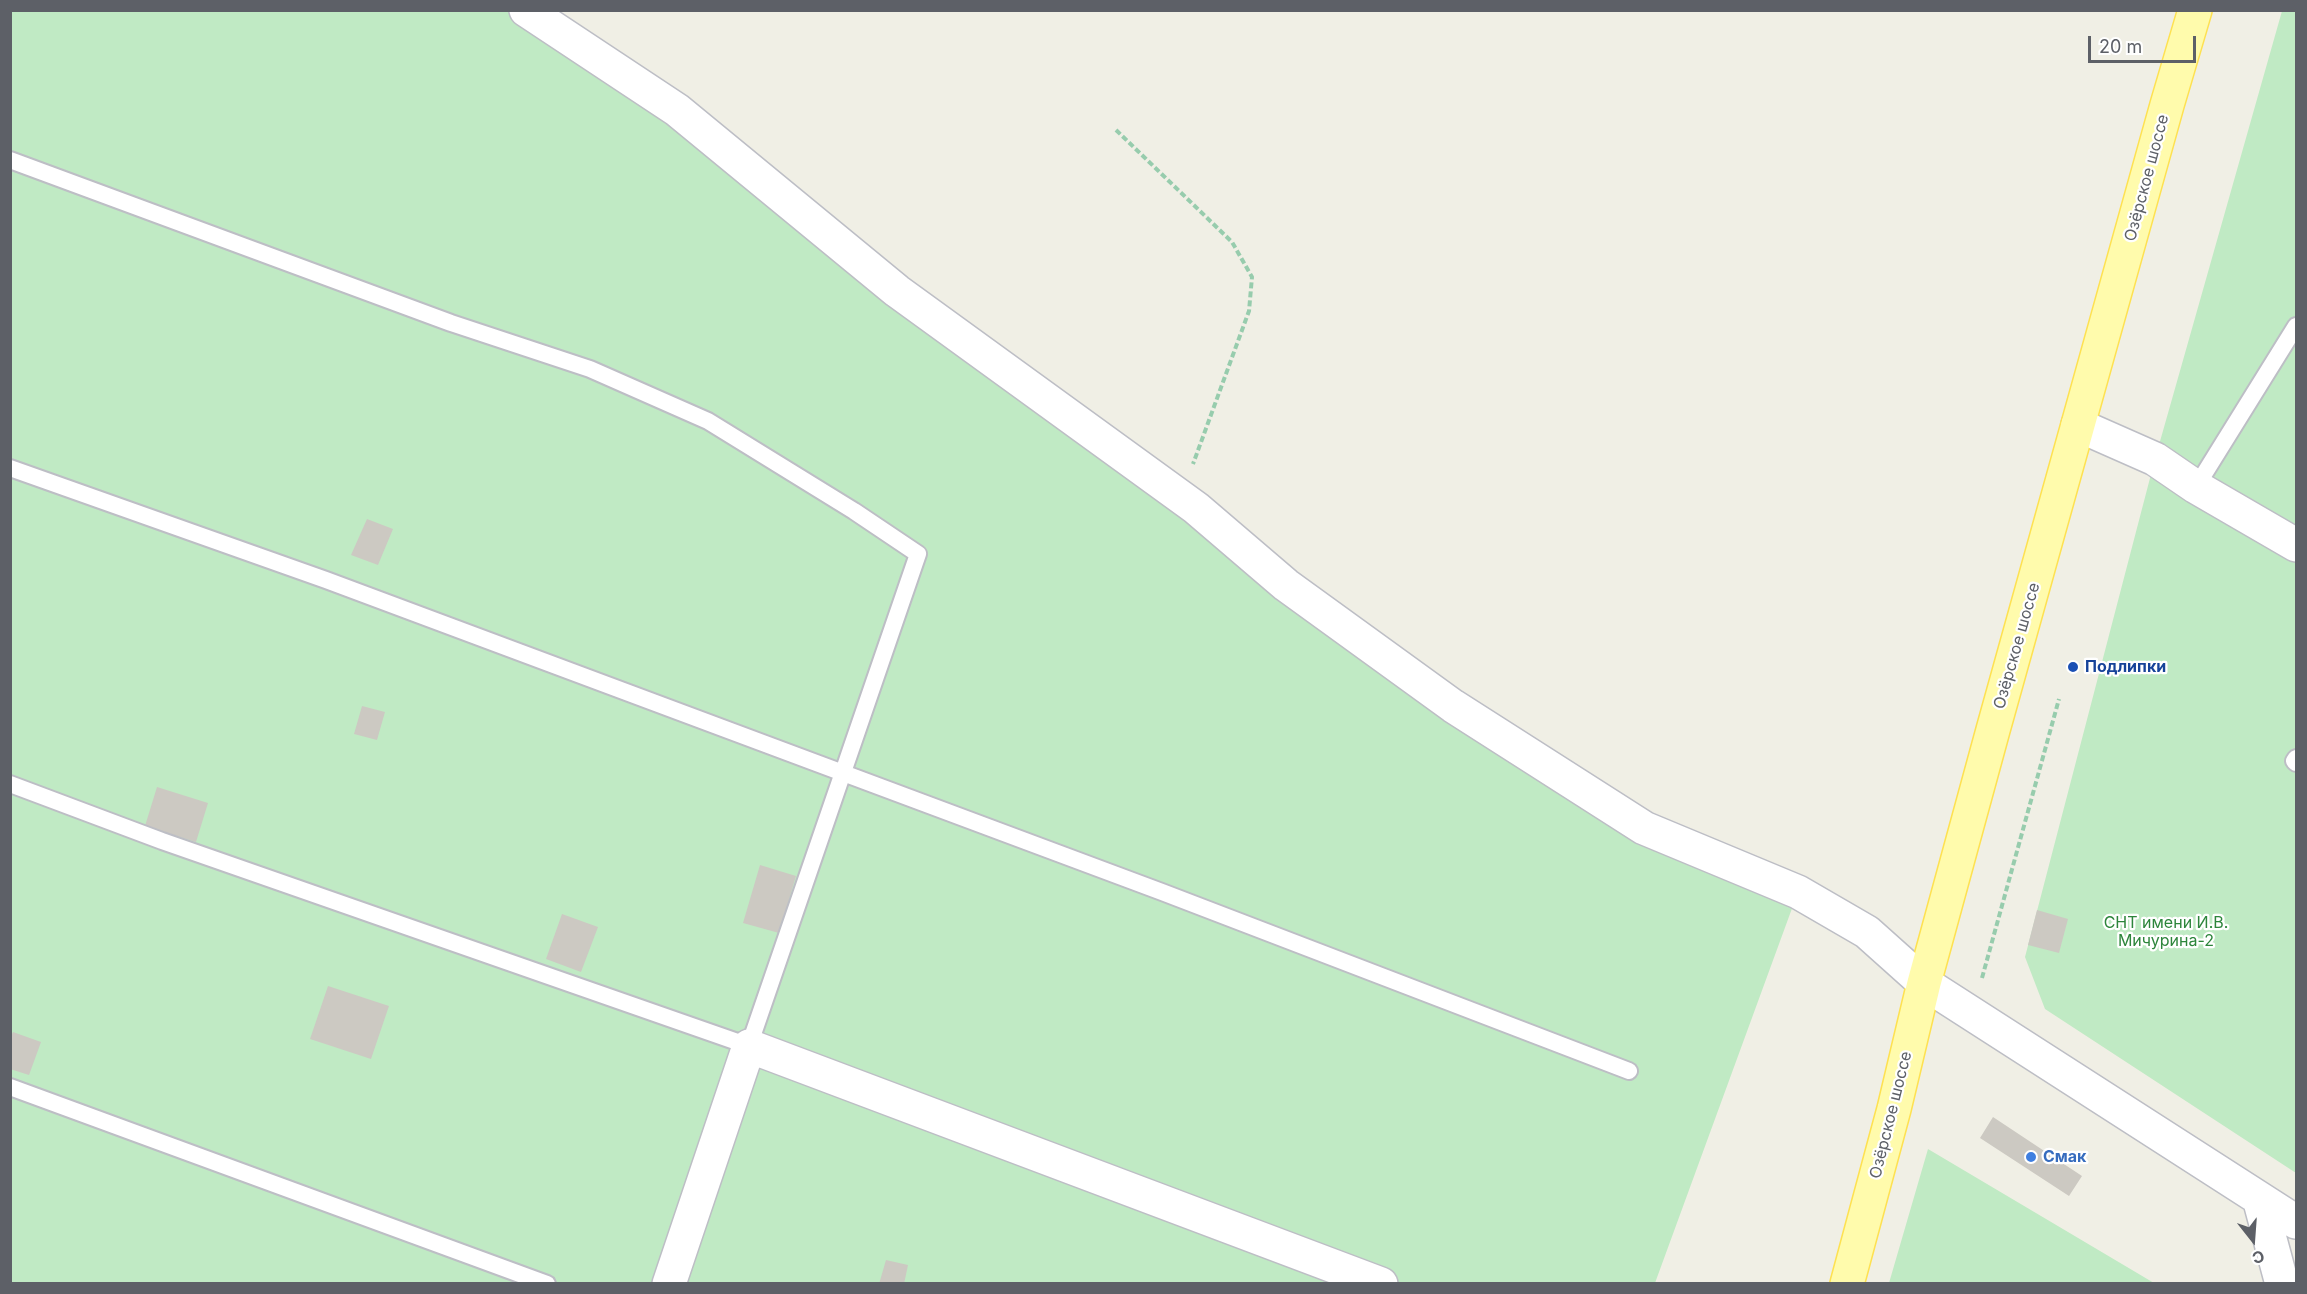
<!DOCTYPE html>
<meta charset="utf-8">
<style>
body{margin:0}
#map{position:relative;width:2307px;height:1294px;overflow:hidden;background:#f0efe5;font-family:Inter,sans-serif}
canvas{display:block}
.frame{position:absolute;inset:0;border:12px solid #5d6067;pointer-events:none}
.north{position:absolute;left:2223px;top:1210px;width:60px;height:60px;-webkit-text-stroke:4px #fff;paint-order:stroke;rotate:163deg;font-size:16px;font-weight:700;line-height:24px;text-align:center;color:#5d6067}
.north::after{content:'';display:block;margin:auto;width:21px;height:27px;background:#5d6067;clip-path:polygon(50% 0,100% 100%,50% 72%,0 100%)}
.scale{position:absolute;left:2088px;top:36px;width:108px;height:27px;box-sizing:border-box;border:3px solid #5d6067;border-top:0;padding-left:8px;font-size:18px;line-height:21px;white-space:nowrap;color:#5d6067;-webkit-text-stroke:4px #fff;paint-order:stroke}
</style>
<div id="map">
<canvas width="2307" height="1294"></canvas>
<div class="frame"></div>
<div class="north">С</div>
<div class="scale">20 m</div>
</div>
<script>
const g = document.querySelector('canvas').getContext('2d');
g.lineJoin = 'round';
function fill(path, color) { g.fillStyle = color; g.fill(path, 'evenodd'); }
const toPath = rows => new Path2D(rows.map(r => 'M' + r).join(''));
function stroke(path, color, width, dash) { g.strokeStyle = color; g.lineWidth = width; g.lineCap = dash ? 'butt' : 'round'; g.setLineDash(dash || []); g.stroke(path); }
function label(font, color, halo, rows, align = 'center') {
  g.font = font + ' Inter,sans-serif'; g.lineWidth = 4.5; g.setLineDash([]); g.textBaseline = 'middle'; g.strokeStyle = halo; g.fillStyle = color; for (const [text, x, y, turn = 0] of rows) {
    g.save(); g.translate(x, y); g.rotate((+turn || 0) * Math.PI / 180); g.textAlign = isNaN(turn) ? turn : align; if (halo) g.strokeText(text, 0, 0); g.fillText(text, 0, 0); g.restore();
  }
}
const green = toPath([
 [10,11,526,11,897,291,1644,828,1798,892,1655,1283,11,1283],
 [2282,11,2296,11,2296,1173,2045,1009,2025,957,2155,459],
 [1928,1149,2154,1283,1889,1283]
]);
const building = toPath([
 [367,519,393,529,378,565,351,555],
 [362,706,385,712,377,740,354,734],
 [157,787,208,803,196,842,145,826],
 [760,865,796,876,779,933,743,923],
 [2037,910,2068,919,2059,953,2028,945],
 [562,914,598,927,581,972,546,959],
 [328,986,389,1006,371,1059,310,1039],
 [13,1032,41,1042,29,1075,10,1069,10,1038],
 [1993,1117,2082,1176,2069,1196,1980,1138],
 [886,1260,908,1265,904,1284,879,1284]
]);
const path = toPath([
 [1116,130,1232,242,1252,277,1249,311,1193,464],
 [1982,978,2059,699]
]);
const service = toPath([
 [10,160,451,323,590,369,708,421,854,511,918,554,749,1046,162,841,10,784],
 [10,468,326,580,1162,892,1629,1071],
 [2196,487,2296,326],
 [2296,758,2294,761,2296,763],
 [10,1087,547,1284]
]);
const minor = toPath([
 [526,10,677,110,897,291,1196,508,1286,585,1453,706,1644,828,1798,892,1867,932,1924,983,2296,1222],
 [2078,425,2155,459,2196,487,2296,545],
 [2259,1198,2282,1284],
 [669,1284,749,1046,1381,1284]
]);
const primary = toPath([
 [1847,1284,1894,1109,1924,983,1993,730,2167,105,2195,10]
]);
const markers = [
 [2073,667,6,"#1a4fb4"],
 [2031,1157,6,"#3f7fe0"]
];
const streetNames = [
 ["Озёрское шоссе",2147,178,-75],
 ["Озёрское шоссе",2017,646,-74],
 ["Озёрское шоссе",1891,1115,-76]
];
const transitNames = [
 ["Подлипки",2085,667]
];
const parkNames = [
 ["СНТ имени И.В.",2166,923],
 ["Мичурина-2",2166,941]
];
const shopNames = [
 ["Смак",2043,1157]
];
fill(green, '#c0eac4');
fill(building, '#ccc9c2');
stroke(service, '#bdbec5', 20);
stroke(minor, '#bdbec5', 36);
stroke(primary, '#fee151', 36);
stroke(path, '#97ccad', 4, [6, 3]);
stroke(service, '#fff', 16);
stroke(minor, '#fff', 33);
stroke(primary, '#fffbac', 33);
for (const [x, y, r, color] of markers) { const dot = new Path2D(); dot.arc(x, y, r, 0, 2 * Math.PI); g.fillStyle = color; g.fill(dot); stroke(dot, '#fff', 2); }
label('16px', '#5d6067', '#fff', streetNames);
label('bold 16px', '#164399', '#fff', transitNames, 'left');
label('16px', '#2d853b', '#fff', parkNames);
label('bold 16px', '#366cbe', '#fff', shopNames, 'left');
</script>
